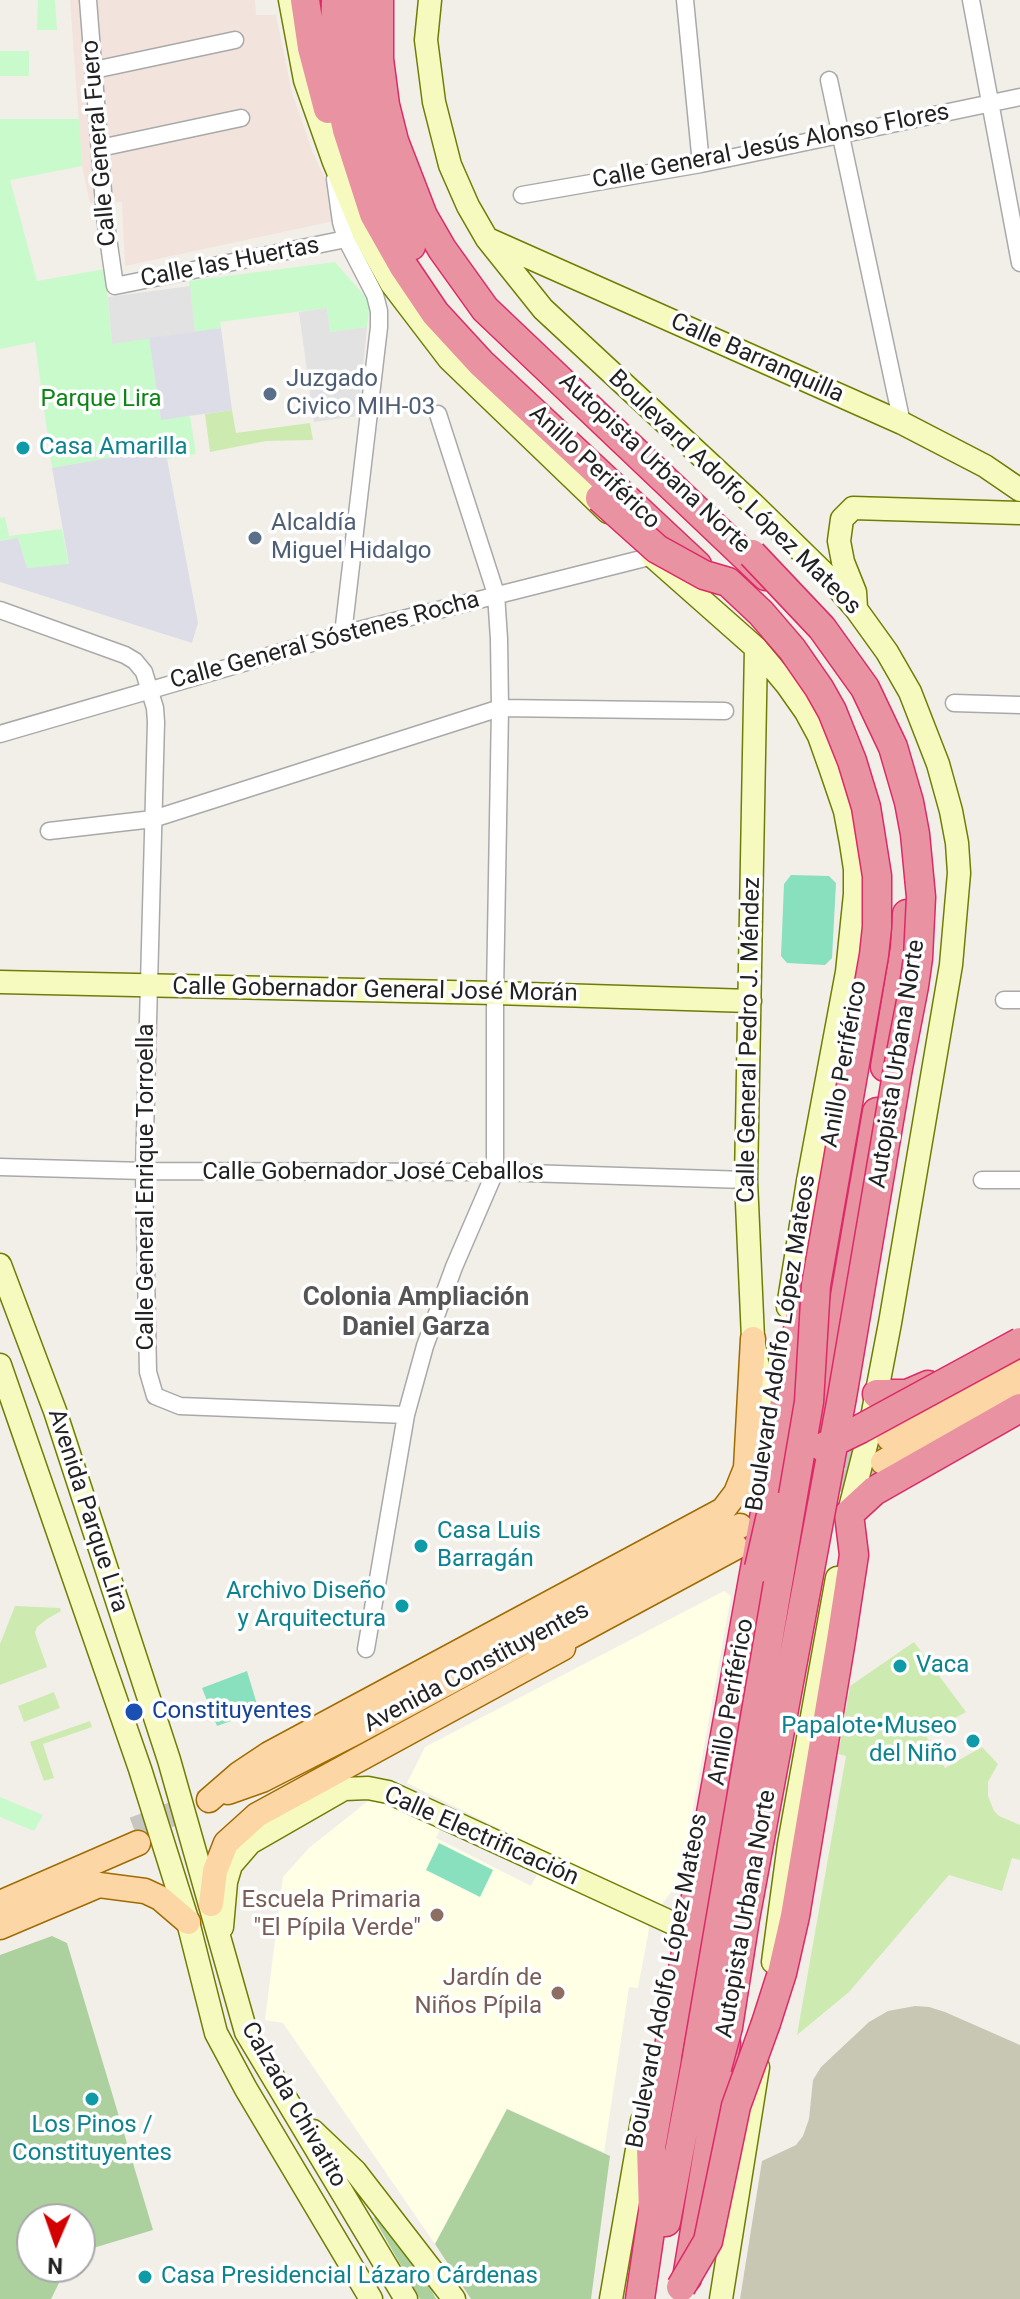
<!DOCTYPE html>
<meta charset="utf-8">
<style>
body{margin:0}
#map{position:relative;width:1020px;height:2299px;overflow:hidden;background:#f2efe9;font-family:Roboto,sans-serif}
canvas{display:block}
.north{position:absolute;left:16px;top:2203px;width:80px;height:80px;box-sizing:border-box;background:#fff;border:2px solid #a7a7a7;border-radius:50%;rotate:182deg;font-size:22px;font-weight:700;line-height:32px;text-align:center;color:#222}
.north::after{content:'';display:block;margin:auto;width:28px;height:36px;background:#d40000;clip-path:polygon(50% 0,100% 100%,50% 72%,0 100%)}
</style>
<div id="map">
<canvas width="1020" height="2299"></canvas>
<div class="north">N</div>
</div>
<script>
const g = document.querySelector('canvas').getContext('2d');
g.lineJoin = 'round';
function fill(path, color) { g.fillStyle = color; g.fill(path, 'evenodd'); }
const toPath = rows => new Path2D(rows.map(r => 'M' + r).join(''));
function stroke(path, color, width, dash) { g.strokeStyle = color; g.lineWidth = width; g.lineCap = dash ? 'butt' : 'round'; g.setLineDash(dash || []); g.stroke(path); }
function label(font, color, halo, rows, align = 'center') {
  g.font = font + ' Roboto,sans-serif'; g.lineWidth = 7; g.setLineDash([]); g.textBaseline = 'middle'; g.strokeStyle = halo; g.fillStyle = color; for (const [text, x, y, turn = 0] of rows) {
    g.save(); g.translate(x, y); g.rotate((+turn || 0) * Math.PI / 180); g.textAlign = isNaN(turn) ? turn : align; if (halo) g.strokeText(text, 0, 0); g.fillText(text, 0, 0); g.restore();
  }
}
const education = toPath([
 [724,1591,731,1596,680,1881,661,1905,600,1878,407,1783,425,1747],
 [387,1798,443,1823,436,1838,531,1886,539,1871,646,1922,649,1929,638,1988,629,1987,604,2152,507,2109,435,2244,283,2023,265,2020,283,1877,309,1848,368,1801]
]);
const military = toPath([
 [70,0,255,0,256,15,276,15,292,93,313,153,330,189,334,221,125,266,122,202,90,203,82,166]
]);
const construction = toPath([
 [915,2006,929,2007,945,2012,1020,2045,1020,2299,740,2299,762,2161,796,2145,803,2136,809,2119,813,2080,821,2067,869,2022,888,2011]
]);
const grass = toPath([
 [232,410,236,433,310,423,313,440,266,441,210,452,205,414],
 [15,1606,60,1608,61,1611,47,1619,37,1627,35,1633,47,1667,0,1685,0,1644],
 [914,1642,966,1712,925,1734,945,1768,982,1747,998,1764,988,1782,988,1796,994,1811,999,1816,1020,1825,1020,1860,1012,1858,1002,1891,949,1875,849,1992,797,2035,846,1756,838,1754,850,1686],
 [54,1692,60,1708,24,1722,18,1706],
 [90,1721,92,1727,43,1744,54,1778,44,1781,30,1742]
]);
const forest = toPath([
 [52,1936,67,1943,153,2230,90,2249,80,2259,80,2219,32,2219,32,2267,73,2267,60,2281,51,2299,0,2299,0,1955],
 [507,2109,610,2156,591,2299,471,2299,435,2244],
 [377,2214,419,2265,436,2299,420,2299,374,2218]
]);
const park = toPath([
 [38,0,55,0,57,30,37,30],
 [0,51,29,51,29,76,0,76],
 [0,119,79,119,82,166,10,180,37,281,105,269,112,343,149,338,161,419,190,416,196,454,167,459,164,449,52,468,35,342,0,349],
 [335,262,370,302,367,327,330,332,327,308,220,322,221,328,195,332,189,281],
 [5,517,9,536,62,529,69,565,27,568,18,538,0,541,0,518],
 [0,1797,43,1815,34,1831,0,1817]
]);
const pitch = toPath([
 [791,875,829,876,836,883,832,958,825,965,787,963,781,956,784,884],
 [247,1671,259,1711,217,1726,202,1688],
 [439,1843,493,1870,480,1897,426,1870]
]);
const parking = toPath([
 [190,286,195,332,112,344,108,297],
 [327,308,330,332,367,327,358,416,314,422,299,312]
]);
const plaza = toPath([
 [221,328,232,410,161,420,149,338],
 [165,448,198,623,192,643,0,582,0,541,18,538,27,568,69,564,52,468]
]);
const primaryTunnel = toPath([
 [781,1502,889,1438],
 [776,1524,872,1468],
 [134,1829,209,1800]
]);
const street = toPath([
 [88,0,105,217,115,286,346,239],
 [685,0,701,164],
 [971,0,1020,263],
 [94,70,235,40],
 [829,80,902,423],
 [100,148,241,118],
 [335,179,341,222,346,239,375,295,379,311,379,327,343,634],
 [522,195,701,164,1020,97],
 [0,610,125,655,135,661,144,672,155,708,156,722,144,1171,148,1372,155,1396,180,1406,406,1415],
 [954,703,1020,705],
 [0,734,343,634,653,556],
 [49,831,153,819,500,708,725,711],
 [1004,1000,1020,1000],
 [0,1167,144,1171,495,1172,746,1180],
 [982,1180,1020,1180],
 [366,1649,406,1415,425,1346,454,1267,495,1172,495,993,500,708,499,639,496,594,438,414]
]);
const secondary = toPath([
 [290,0,305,80,334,162,365,236,391,283,449,359,608,512],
 [430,0,426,40,434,102,450,165,468,206,487,239,543,309,752,503,831,580,856,609,887,652,910,692,938,764,951,811,957,843,959,873,951,965,890,1323,869,1433,848,1516],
 [490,240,902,423,985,466,1020,490],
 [652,556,756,648,787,685,806,712,819,736,830,767,845,811,851,843,855,869,855,894,847,972,808,1181,788,1307],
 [856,608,855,592,843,562,839,541,842,519,853,508,1020,513],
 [756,648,746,1180,753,1339,769,1430],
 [0,982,495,993,750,1001],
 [0,1265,55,1411,169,1760,246,2032,406,2299],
 [0,1365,140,1769,188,1922,216,2033,246,2089,371,2299],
 [222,1927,226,1882,231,1865,250,1843,344,1789,368,1788,388,1792,679,1926],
 [773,1962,789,1844,837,1578],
 [313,2131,355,2171,454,2299],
 [611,2299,642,2121],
 [721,2299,758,2067]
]);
const primary = toPath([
 [889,1438,1020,1367],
 [883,1462,1020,1385],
 [545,1650,736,1547],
 [228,1792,262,1780,354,1733,740,1526],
 [209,1800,239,1774,269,1754,723,1510,736,1493,746,1468,753,1339],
 [0,1903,138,1843],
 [211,1904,215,1871,226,1843,257,1815,563,1648],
 [0,1927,99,1885,145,1891,160,1898,188,1922]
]);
const highway = toPath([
 [305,0,312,48,328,109],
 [336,0,335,33,341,103,347,130,374,214,404,267,435,313,481,363,697,565],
 [357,0,357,65,363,108,373,153,388,194,411,246],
 [379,0,379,59,385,105,394,141,423,216,442,249,485,309,766,576],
 [885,1067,905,948,907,914],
 [877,1394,907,1394,928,1385],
 [815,1469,877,1112],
 [766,2023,782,1973,795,1916,841,1640,854,1555,849,1514,874,1491,1020,1408],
 [666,2222,696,2062],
 [687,2278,726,2043],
 [640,2299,653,2211,651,2147,807,1279]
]);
const highwayBridge = toPath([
 [600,498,657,549,704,575,728,582,761,613,792,649,819,688,832,711,852,761,866,807,877,876,877,927,874,955,816,1285,809,1402,696,2062],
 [823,1447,860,1429,1020,1342],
 [759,1568,773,1506],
 [717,2068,728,2027,745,1919,842,1397,898,1068,914,986,918,958,921,897,915,834,909,802,893,747,865,688,822,628,752,554],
 [681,2287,708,2241,736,2106,766,2023]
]);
const markers = [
 [270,394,8,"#5c6f8a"],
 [23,448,8,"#0f9aa8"],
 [255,538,8,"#5c6f8a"],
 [421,1546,8,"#0f9aa8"],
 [402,1606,8,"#0f9aa8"],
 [900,1666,8,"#0f9aa8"],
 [134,1712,10,"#1a4fb4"],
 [973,1741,8,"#0f9aa8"],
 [437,1915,8,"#8d6e63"],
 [558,1993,8,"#8d6e63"],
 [92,2099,8,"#0f9aa8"],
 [145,2277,8,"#0f9aa8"]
];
const streetNames = [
 ["Calle General Fuero",100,143,-95],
 ["Calle General Jesús Alonso Flores",771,147,-11],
 ["Calle las Huertas",230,263,-11],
 ["Calle Barranquilla",757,359,24],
 ["Autopista Urbana Norte",654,464,43],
 ["Anillo Periférico",594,468,43],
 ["Boulevard Adolfo López Mateos",734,493,44],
 ["Calle General Sóstenes Rocha",325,641,-15],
 ["Calle Gobernador General José Morán",375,991,1],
 ["Calle General Pedro J. Méndez",750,1040,-89],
 ["Anillo Periférico",845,1064,-80],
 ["Autopista Urbana Norte",898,1064,-81],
 ["Calle Gobernador José Ceballos",373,1173],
 ["Calle General Enrique Torroella",147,1187,-90],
 ["Boulevard Adolfo López Mateos",782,1343,-81],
 ["Avenida Parque Lira",87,1511,72],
 ["Avenida Constituyentes",477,1668,-28],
 ["Anillo Periférico",732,1702,-80],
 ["Calle Electrificación",481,1837,24],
 ["Autopista Urbana Norte",747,1914,-80],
 ["Boulevard Adolfo López Mateos",668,1981,-79],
 ["Calzada Chivatito",293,2105,60]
];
const serviceNames = [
 ["Juzgado",286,380],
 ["Civico MIH-03",286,408],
 ["Alcaldía",271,524],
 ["Miguel Hidalgo",271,552]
];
const parkNames = [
 ["Parque Lira",101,400]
];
const cultureNames = [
 ["Casa Amarilla",39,448],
 ["Casa Luis",437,1532],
 ["Barragán",437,1560],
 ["Archivo Diseño",386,1592,"right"],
 ["y Arquitectura",386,1620,"right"],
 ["Vaca",916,1666],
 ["Papalote•Museo",957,1727,"right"],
 ["del Niño",957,1755,"right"],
 ["Los Pinos /",92,2126,"center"],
 ["Constituyentes",92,2154,"center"],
 ["Casa Presidencial Lázaro Cárdenas",161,2277]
];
const transitNames = [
 ["Constituyentes",152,1712]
];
const educationNames = [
 ["Escuela Primaria",421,1901],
 ["\"El Pípila Verde\"",421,1929],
 ["Jardín de",542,1979],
 ["Niños Pípila",542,2007]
];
const neighbourhoodNames = [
 ["Colonia Ampliación",416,1298],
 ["Daniel Garza",416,1328]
];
fill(education, '#ffffe5');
fill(military, '#f3e3dd');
fill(construction, '#c7c7b4');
fill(grass, '#cdebb0');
fill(forest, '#add19e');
fill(park, '#c8facc');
fill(pitch, '#88e0be');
fill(parking, '#e2e2e2');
fill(plaza, '#dddde8');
stroke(primaryTunnel, '#c8c6c1', 24, [24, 12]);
stroke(street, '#a9a9a9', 19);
stroke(secondary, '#707d05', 25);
stroke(primary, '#a06b00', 27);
stroke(highway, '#dc2a67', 31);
stroke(street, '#fff', 16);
stroke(secondary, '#f7fabf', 22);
stroke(primary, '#fcd6a4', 24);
stroke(highway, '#e892a2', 28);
stroke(highwayBridge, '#dc2a67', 31, []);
stroke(highwayBridge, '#e892a2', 28);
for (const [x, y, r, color] of markers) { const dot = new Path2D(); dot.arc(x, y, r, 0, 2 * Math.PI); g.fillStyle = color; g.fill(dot); stroke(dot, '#fff', 3); }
label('24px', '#222', '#fff', streetNames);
label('24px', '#4e5e75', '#fff', serviceNames, 'left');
label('24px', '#0c8416', '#fff', parkNames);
label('24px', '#0d838f', '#fff', cultureNames, 'left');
label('24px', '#164399', '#fff', transitNames, 'left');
label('24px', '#785e54', '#fff', educationNames, 'right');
label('bold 26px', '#555', '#fff', neighbourhoodNames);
</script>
